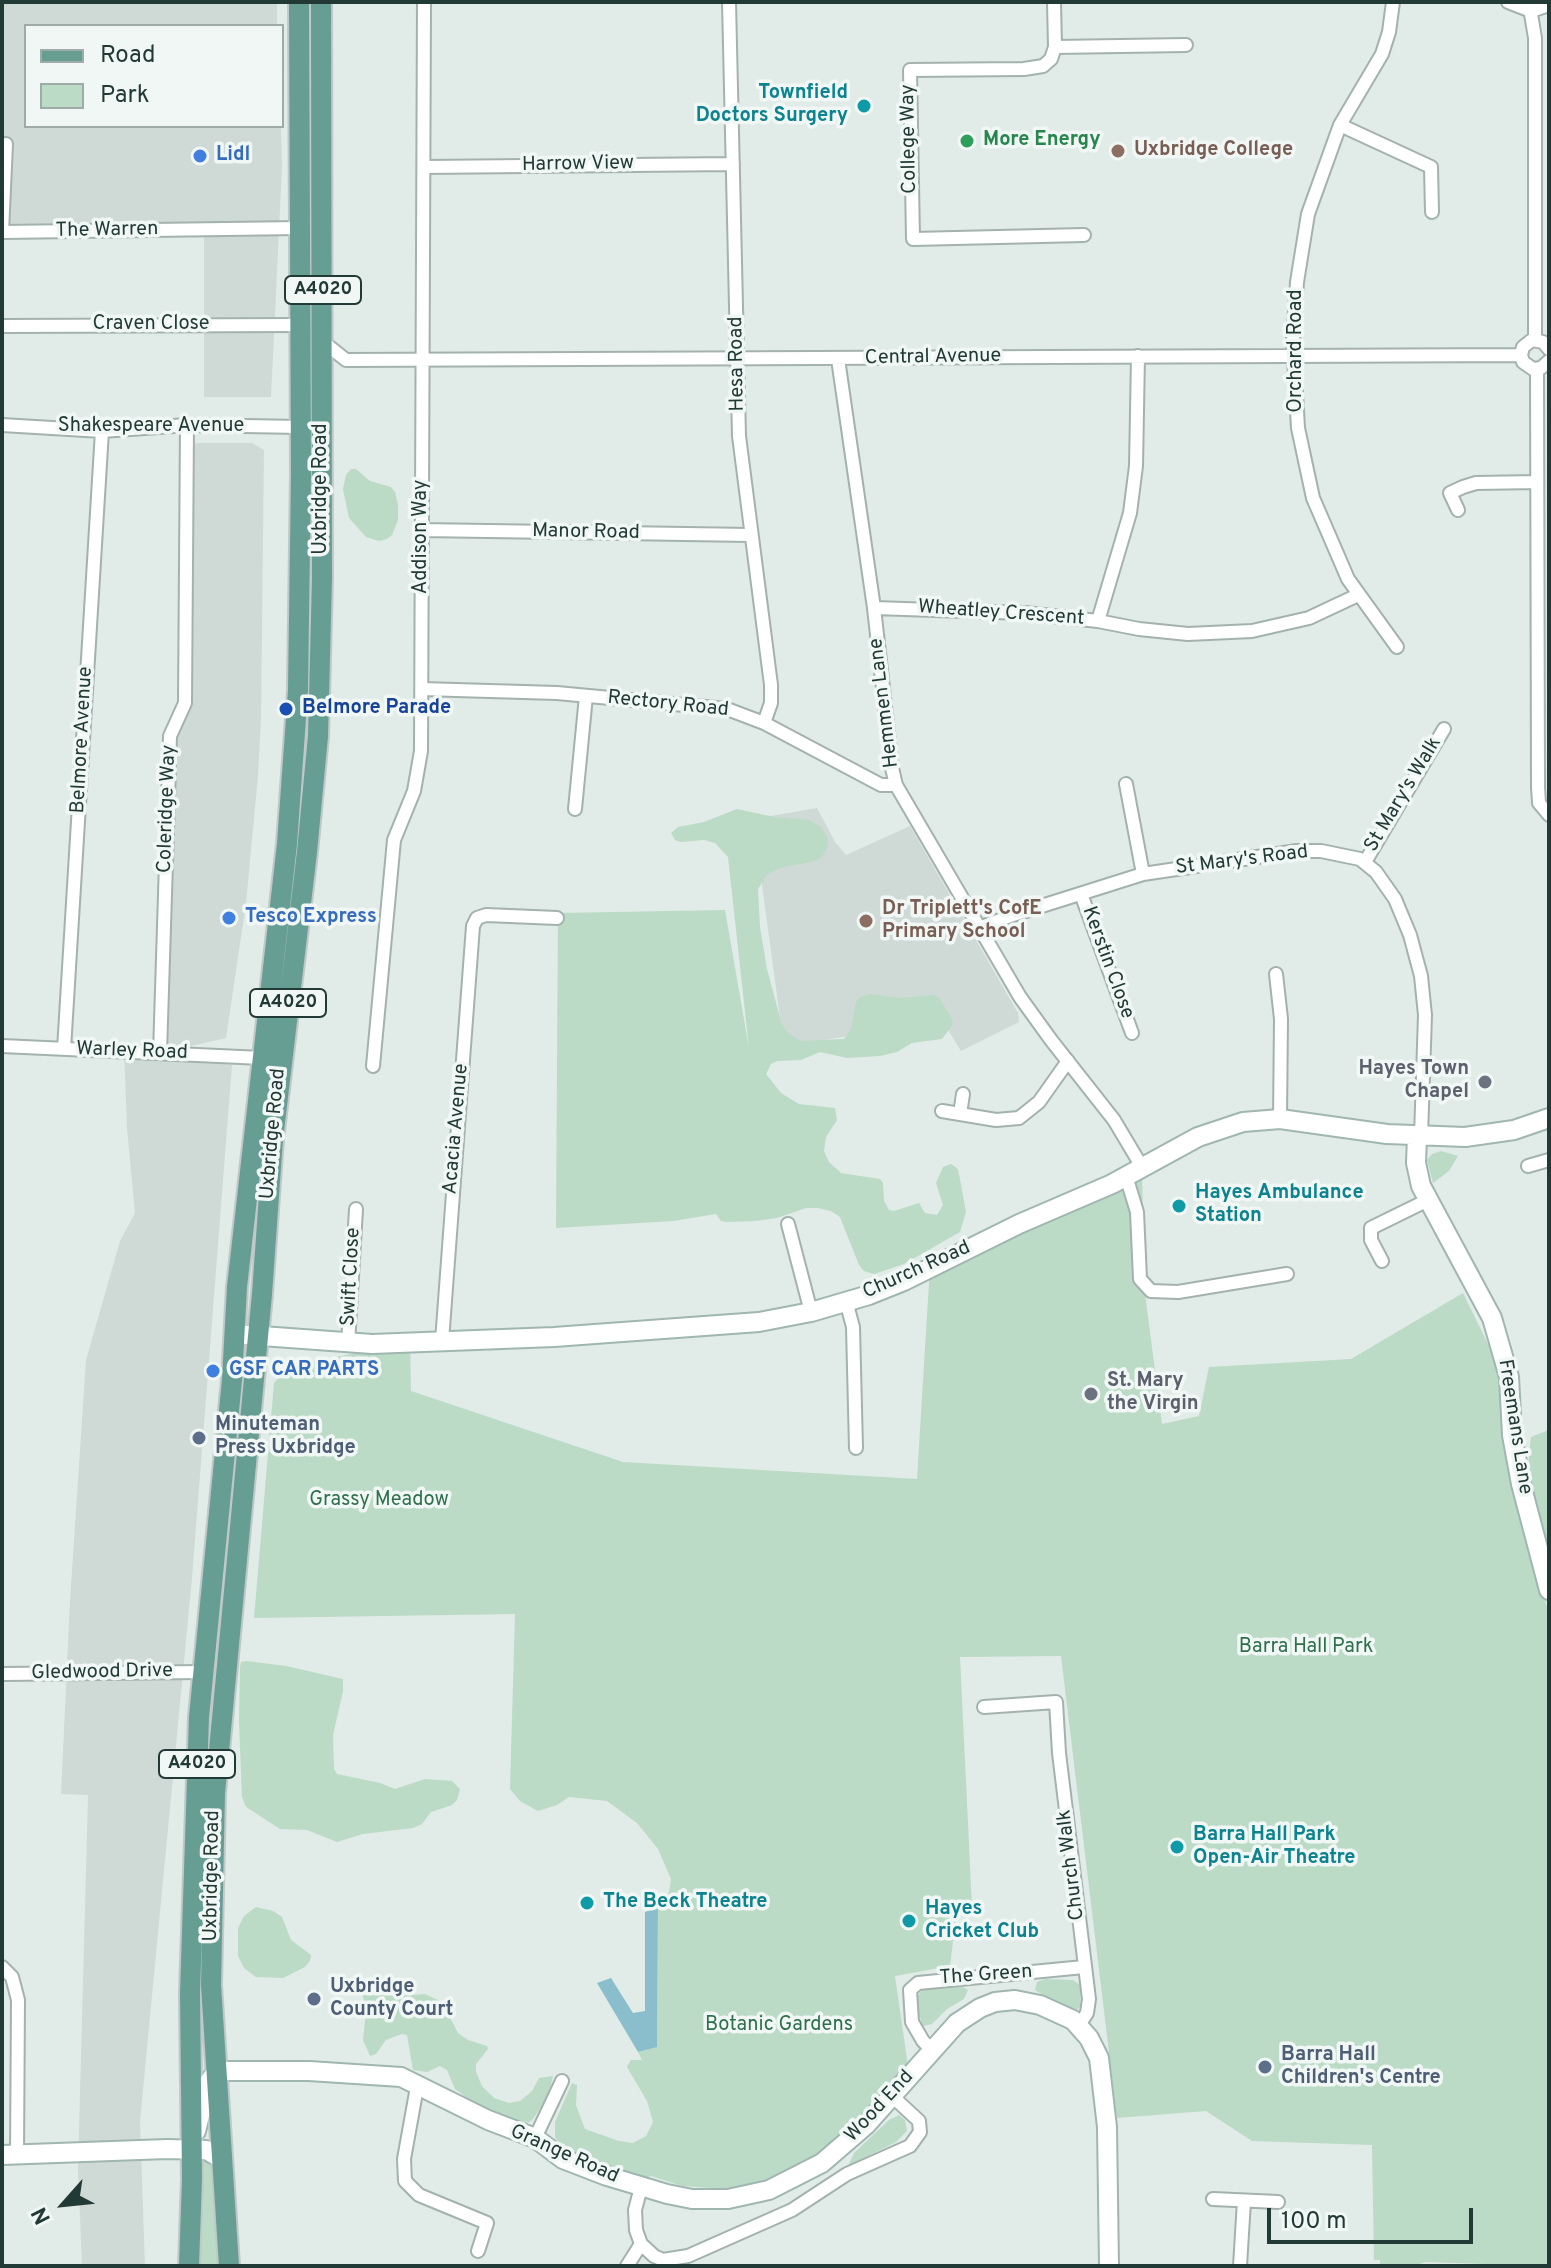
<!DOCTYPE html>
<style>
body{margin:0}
#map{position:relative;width:1551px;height:2268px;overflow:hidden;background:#e1ebe7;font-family:Overpass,sans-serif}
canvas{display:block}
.frame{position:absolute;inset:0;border:4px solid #223a36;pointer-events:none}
.legend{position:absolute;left:24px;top:24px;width:260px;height:104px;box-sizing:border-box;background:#f1f7f5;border:2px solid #9eaba9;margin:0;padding:10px 14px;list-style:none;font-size:24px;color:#223a36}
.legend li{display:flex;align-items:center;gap:16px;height:40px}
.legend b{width:40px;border:2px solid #9eaba9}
.north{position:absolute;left:24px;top:2164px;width:80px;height:80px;-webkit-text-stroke:6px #f1f7f5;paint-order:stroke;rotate:243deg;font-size:22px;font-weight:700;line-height:32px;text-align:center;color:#223a36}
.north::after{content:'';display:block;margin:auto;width:28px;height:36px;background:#223a36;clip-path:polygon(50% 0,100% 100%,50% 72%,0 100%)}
.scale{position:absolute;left:1267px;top:2208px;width:206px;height:36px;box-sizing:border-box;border:4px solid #223a36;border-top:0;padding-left:10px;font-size:24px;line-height:28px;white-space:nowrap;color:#223a36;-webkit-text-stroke:6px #f1f7f5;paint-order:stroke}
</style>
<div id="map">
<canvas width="1551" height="2268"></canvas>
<div class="frame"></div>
<ul class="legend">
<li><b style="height:10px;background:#679e94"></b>Road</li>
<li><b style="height:22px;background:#bbdbc6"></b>Park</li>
</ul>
<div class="north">N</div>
<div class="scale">100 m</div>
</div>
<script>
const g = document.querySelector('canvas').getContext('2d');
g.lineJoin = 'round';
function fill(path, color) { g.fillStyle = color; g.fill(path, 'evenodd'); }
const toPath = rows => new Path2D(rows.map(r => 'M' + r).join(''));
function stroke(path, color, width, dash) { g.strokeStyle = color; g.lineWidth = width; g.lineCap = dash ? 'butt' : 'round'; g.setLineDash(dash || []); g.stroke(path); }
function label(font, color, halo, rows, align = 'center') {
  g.font = font + ' Overpass,sans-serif'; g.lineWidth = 7; g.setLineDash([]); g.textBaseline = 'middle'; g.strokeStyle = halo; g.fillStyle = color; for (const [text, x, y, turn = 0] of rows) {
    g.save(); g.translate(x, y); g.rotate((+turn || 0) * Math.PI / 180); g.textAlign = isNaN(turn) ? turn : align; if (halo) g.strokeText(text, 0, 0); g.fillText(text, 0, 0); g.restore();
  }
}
const built = toPath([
 [2,2,277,2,277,26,26,26,26,126,281,126,282,167,271,397,204,397,204,229,2,232],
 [196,443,252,443,264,450,261,718,258,776,246,903,226,1038,160,1053,170,736,185,703,192,446],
 [817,808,835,842,846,855,910,826,1018,1013,1019,1022,961,1051,942,1020,784,1047,753,819],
 [124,1052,232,1065,192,1578,140,2121,145,2266,82,2266,78,2169,88,1795,61,1794,70,1601,86,1360,120,1241,135,1213,127,1128]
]);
const green = toPath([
 [351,469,356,469,370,481,391,487,395,492,398,505,398,520,392,535,387,539,379,541,366,537,349,518,343,489,346,475],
 [737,809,774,817,809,820,821,827,827,837,828,846,822,857,812,862,783,867,768,874,758,889,760,927,767,969,782,1025,788,1033,801,1041,844,1039,851,1029,856,1002,860,997,870,994,899,998,934,995,939,998,952,1019,953,1024,942,1039,912,1043,897,1052,880,1056,847,1058,820,1052,801,1060,777,1061,771,1064,766,1074,781,1093,799,1104,835,1108,837,1120,826,1137,824,1151,829,1162,841,1173,880,1179,883,1183,884,1201,889,1210,894,1211,919,1203,925,1213,937,1215,943,1205,936,1183,943,1167,951,1164,958,1169,966,1212,960,1232,904,1264,874,1274,864,1271,859,1265,840,1217,831,1211,818,1208,806,1208,777,1218,755,1221,726,1222,721,1221,716,1214,673,1221,556,1228,558,913,725,910,749,1048,728,857,715,843,704,840,681,842,675,840,671,833,678,827,704,822],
 [1441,1151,1458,1156,1449,1171,1433,1183,1427,1160,1432,1154],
 [1142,1167,1144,1286,1162,1424,1199,1416,1209,1367,1351,1359,1463,1293,1504,1377,1531,1548,1549,1615,1549,2266,1425,2262,1417,2265,1401,2266,1380,2264,1380,2260,1374,2260,1372,2145,1252,2141,1206,2111,1117,2118,1061,1656,960,1657,972,1907,957,1909,950,1966,895,1976,908,2066,856,2124,809,2164,767,2184,726,2189,682,2186,651,2176,643,2179,632,2177,579,2156,561,2145,555,2137,555,2122,572,2083,577,2085,576,2105,585,2129,619,2141,633,2143,646,2136,653,2122,647,2101,627,2067,631,2060,642,2060,638,2052,657,2046,658,1907,669,1892,671,1879,658,1849,637,1823,607,1801,569,1797,557,1805,538,1811,520,1801,510,1789,515,1614,254,1618,274,1383,287,1367,410,1342,411,1391,623,1462,917,1479,930,1267],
 [1549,1430,1549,1560,1542,1538,1528,1465,1531,1437],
 [247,1661,286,1666,343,1679,343,1691,333,1735,334,1769,337,1774,380,1783,395,1789,425,1779,452,1781,460,1789,457,1800,452,1805,431,1812,422,1824,413,1828,363,1834,337,1842,307,1830,280,1829,251,1810,246,1807,242,1797,239,1722,240,1667,241,1662],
 [256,1907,273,1911,282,1917,291,1940,311,1955,310,1961,305,1967,283,1978,256,1977,244,1968,238,1956,238,1928,244,1916],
 [366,1979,385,1989,402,1990,413,1995,425,1994,442,2002,458,2033,468,2040,487,2046,488,2049,476,2064,476,2072,482,2086,494,2098,509,2103,520,2101,532,2091,539,2078,553,2076,548,2097,533,2119,528,2123,517,2122,486,2111,455,2089,447,2070,440,2066,427,2072,413,2070,407,2035,402,2034,386,2040,376,2054,370,2056,363,2040,366,2012,361,1985],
 [1045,1979,1073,1980,1081,1986,1080,2007,1077,2010,1060,2005,1035,1990,1037,1982],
 [959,1985,968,1990,964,1999,947,2009,932,2024,923,2026,917,2010,918,1996,921,1991,931,1987],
 [899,2115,905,2120,907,2131,896,2142,848,2166,854,2153,889,2120],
 [203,2156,212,2163,219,2266,200,2266]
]);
const water = toPath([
 [658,1907,657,2047,638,2052,597,1983,611,1978,633,2013,645,2011,645,1912]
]);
const street = toPath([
 [729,2,739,436,771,685,771,703,764,723],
 [1054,2,1055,47,1051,59,1043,66,1024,69,910,70,913,239,1084,235],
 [1393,2,1389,32,1382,54,1340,125,1308,214,1297,282,1293,340,1298,428,1313,498,1348,579,1397,647],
 [1508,2,1531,11,1549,5],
 [1529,2,1535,38,1535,340],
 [1055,47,1186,45],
 [1340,125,1431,167,1432,212],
 [6,144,2,232,300,228],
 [424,167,733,164],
 [2,326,301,325],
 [322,341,346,360,1521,355],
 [1549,349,1543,342,1532,340,1523,347,1521,355,1523,362,1533,369,1541,368,1549,361],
 [838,359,874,608,892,768,896,785,1020,997,1051,1040,1114,1120,1142,1167],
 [1537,369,1538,787,1539,803,1549,815],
 [2,425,102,431,187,425,301,427],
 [1458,510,1450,493,1463,487,1476,483,1537,482],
 [422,530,751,535],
 [874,608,1025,613,1098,621,1130,513,1136,466,1138,356],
 [1098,621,1139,629,1188,634,1252,631,1309,618,1358,595],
 [422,689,557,693,727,709,764,723,881,785,896,785],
 [1126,784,1143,874],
 [575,809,586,696],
 [1365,862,1444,729],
 [1081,894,1132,1033],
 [979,928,1013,915,1143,874,1297,851,1321,851,1360,859,1376,872,1395,899,1410,935,1421,976,1425,1015,1421,1136],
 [1276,974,1281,1019,1280,1119],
 [2,1046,262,1058],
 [64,1049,102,431],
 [160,1053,170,736,185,703,187,425],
 [373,1066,394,840,414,791,421,751,424,2],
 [942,1111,996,1120,1019,1118,1039,1102,1068,1061],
 [960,1114,963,1094],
 [1528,1166,1549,1160],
 [1126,1176,1137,1212,1140,1279,1151,1291,1178,1292,1287,1274],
 [788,1224,811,1312],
 [1382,1261,1371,1240,1371,1228,1428,1200],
 [846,1301,853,1327,856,1448],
 [442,1341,473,926,477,918,486,915,557,918],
 [348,1344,356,1209],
 [2,1674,203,1672],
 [984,1707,1056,1702,1059,1753,1089,1999,1087,2013,1079,2025],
 [2,1967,12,1977,18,2000,17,2154],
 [932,2050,923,2041,912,2022,910,1990,918,1983,1084,1967],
 [417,2087,404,2159,405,2181,419,2195,487,2223,478,2251],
 [535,2138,562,2081],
 [641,2187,635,2210,636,2230,641,2244,654,2256,663,2260,688,2256,792,2210,847,2174,910,2146,920,2132,919,2121,892,2096],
 [1213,2199,1278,2202],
 [627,2266,641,2244],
 [1240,2266,1244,2201]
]);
const secondary = toPath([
 [1417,1136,1416,1163,1421,1186,1492,1318,1509,1377,1512,1435,1521,1484,1549,1590],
 [234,1334,372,1344,554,1337,759,1322,811,1312,869,1295,904,1281,1019,1224,1112,1184,1198,1137,1243,1122,1280,1119,1387,1134,1465,1137,1514,1130,1549,1118],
 [196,2131,208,2083,217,2071,309,2071,401,2077,488,2120,535,2138,563,2159,607,2176,667,2194,692,2199,728,2199,769,2190,822,2163,866,2125,957,2023,980,2008,995,2002,1015,2000,1040,2005,1073,2020,1089,2038,1099,2058,1107,2127,1109,2266],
 [2,2155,167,2149,206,2150,222,2159]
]);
const primary = toPath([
 [189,2266,192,2179,190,1993,199,1717,232,1380,237,1287,287,844,298,690,301,474,299,2],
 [229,2266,211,1985,215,1793,262,1294,273,1139,307,852,318,736,322,578,321,2]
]);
const markers = [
 [864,106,8,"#0f9aa8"],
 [967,141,8,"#2e9e5b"],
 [1118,151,8,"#8d6e63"],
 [200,156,8,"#3f7fe0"],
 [286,709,8,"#1a4fb4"],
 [229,918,8,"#3f7fe0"],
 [866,921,8,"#8d6e63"],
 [1485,1082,8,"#6b7280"],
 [1179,1206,8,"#0f9aa8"],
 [213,1371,8,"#3f7fe0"],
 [1091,1394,8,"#6b7280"],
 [199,1438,8,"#5c6f8a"],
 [1177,1847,8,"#0f9aa8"],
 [587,1903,8,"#0f9aa8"],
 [909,1921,8,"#0f9aa8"],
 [314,1999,8,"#5c6f8a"],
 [1265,2067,8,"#5c6f8a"]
];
const shields = [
 [323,290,76],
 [288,1003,76],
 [197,1764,76]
];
const shieldNames = [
 ["A4020",323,290],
 ["A4020",288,1003],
 ["A4020",197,1764]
];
const cultureNames = [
 ["Townfield",848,94,"right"],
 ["Doctors Surgery",848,117,"right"],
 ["Hayes Ambulance",1195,1194],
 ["Station",1195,1217],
 ["Barra Hall Park",1193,1836],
 ["Open-Air Theatre",1193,1859],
 ["The Beck Theatre",603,1903],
 ["Hayes",925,1910],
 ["Cricket Club",925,1933]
];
const streetNames = [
 ["College Way",910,139,-91],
 ["Harrow View",578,165,-1],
 ["The Warren",107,231,-1],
 ["Craven Close",151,325],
 ["Orchard Road",1297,351,-90],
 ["Central Avenue",933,358,-1],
 ["Hesa Road",738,364,-91],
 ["Shakespeare Avenue",151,427],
 ["Uxbridge Road",322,489,-90],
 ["Manor Road",586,533,1],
 ["Addison Way",422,537,-90],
 ["Wheatley Crescent",1001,614,4],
 ["Hemmen Lane",885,703,-97],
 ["Rectory Road",668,705,6],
 ["Belmore Avenue",83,740,-87],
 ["St Mary's Walk",1404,795,-59],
 ["Coleridge Way",168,809,-88],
 ["St Mary's Road",1242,861,-7],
 ["Kerstin Close",1107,963,70],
 ["Warley Road",132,1052,2],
 ["Acacia Avenue",457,1129,-85],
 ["Uxbridge Road",274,1134,-85],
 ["Church Road",917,1271,-24],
 ["Swift Close",352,1277,-87],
 ["Freemans Lane",1514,1427,81],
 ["Gledwood Drive",102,1673,-1],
 ["Church Walk",1072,1865,-97],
 ["Uxbridge Road",213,1876,-89],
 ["The Green",986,1976,-4],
 ["Wood End",880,2107,-47],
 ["Grange Road",564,2155,24]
];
const leisureNames = [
 ["More Energy",983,141]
];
const educationNames = [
 ["Uxbridge College",1134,151],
 ["Dr Triplett's CofE",882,910],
 ["Primary School",882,933]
];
const shopNames = [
 ["Lidl",216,156],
 ["Tesco Express",245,918],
 ["GSF CAR PARTS",229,1371]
];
const transitNames = [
 ["Belmore Parade",302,709]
];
const worshipNames = [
 ["Hayes Town",1469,1070],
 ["Chapel",1469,1093],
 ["St. Mary",1107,1382,"left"],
 ["the Virgin",1107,1405,"left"]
];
const serviceNames = [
 ["Minuteman",215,1426],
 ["Press Uxbridge",215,1449],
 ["Uxbridge",330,1988],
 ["County Court",330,2011],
 ["Barra Hall",1281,2056],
 ["Children's Centre",1281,2079]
];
const parkNames = [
 ["Grassy Meadow",379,1501],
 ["Barra Hall Park",1306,1648],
 ["Botanic Gardens",779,2026]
];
fill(built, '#cfdad6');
fill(green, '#bbdbc6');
fill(water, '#8bbecd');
stroke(street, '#a4b2ae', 16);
stroke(secondary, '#a0b6b0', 22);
stroke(primary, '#c1c8c7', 24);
stroke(street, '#fff', 12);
stroke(secondary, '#fff', 18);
stroke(primary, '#679e94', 20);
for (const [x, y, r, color] of markers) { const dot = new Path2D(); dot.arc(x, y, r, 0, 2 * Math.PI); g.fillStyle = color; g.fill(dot); stroke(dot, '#f1f7f5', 3); }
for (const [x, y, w] of shields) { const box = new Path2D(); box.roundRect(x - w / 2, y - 14, w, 28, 6); g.fillStyle = '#f1f7f5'; g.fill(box); stroke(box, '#223a36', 2); }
label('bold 18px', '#223a36', null, shieldNames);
label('bold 20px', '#0d838f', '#f1f7f5', cultureNames, 'left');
label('20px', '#223a36', '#f1f7f5', streetNames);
label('bold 20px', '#27864d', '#f1f7f5', leisureNames, 'left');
label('bold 20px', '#785e54', '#f1f7f5', educationNames, 'left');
label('bold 20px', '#366cbe', '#f1f7f5', shopNames, 'left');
label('bold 20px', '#164399', '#f1f7f5', transitNames, 'left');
label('bold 20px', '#5b616d', '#f1f7f5', worshipNames, 'right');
label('bold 20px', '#4e5e75', '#f1f7f5', serviceNames, 'left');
label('20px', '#2e6f4c', '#f1f7f5', parkNames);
</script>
